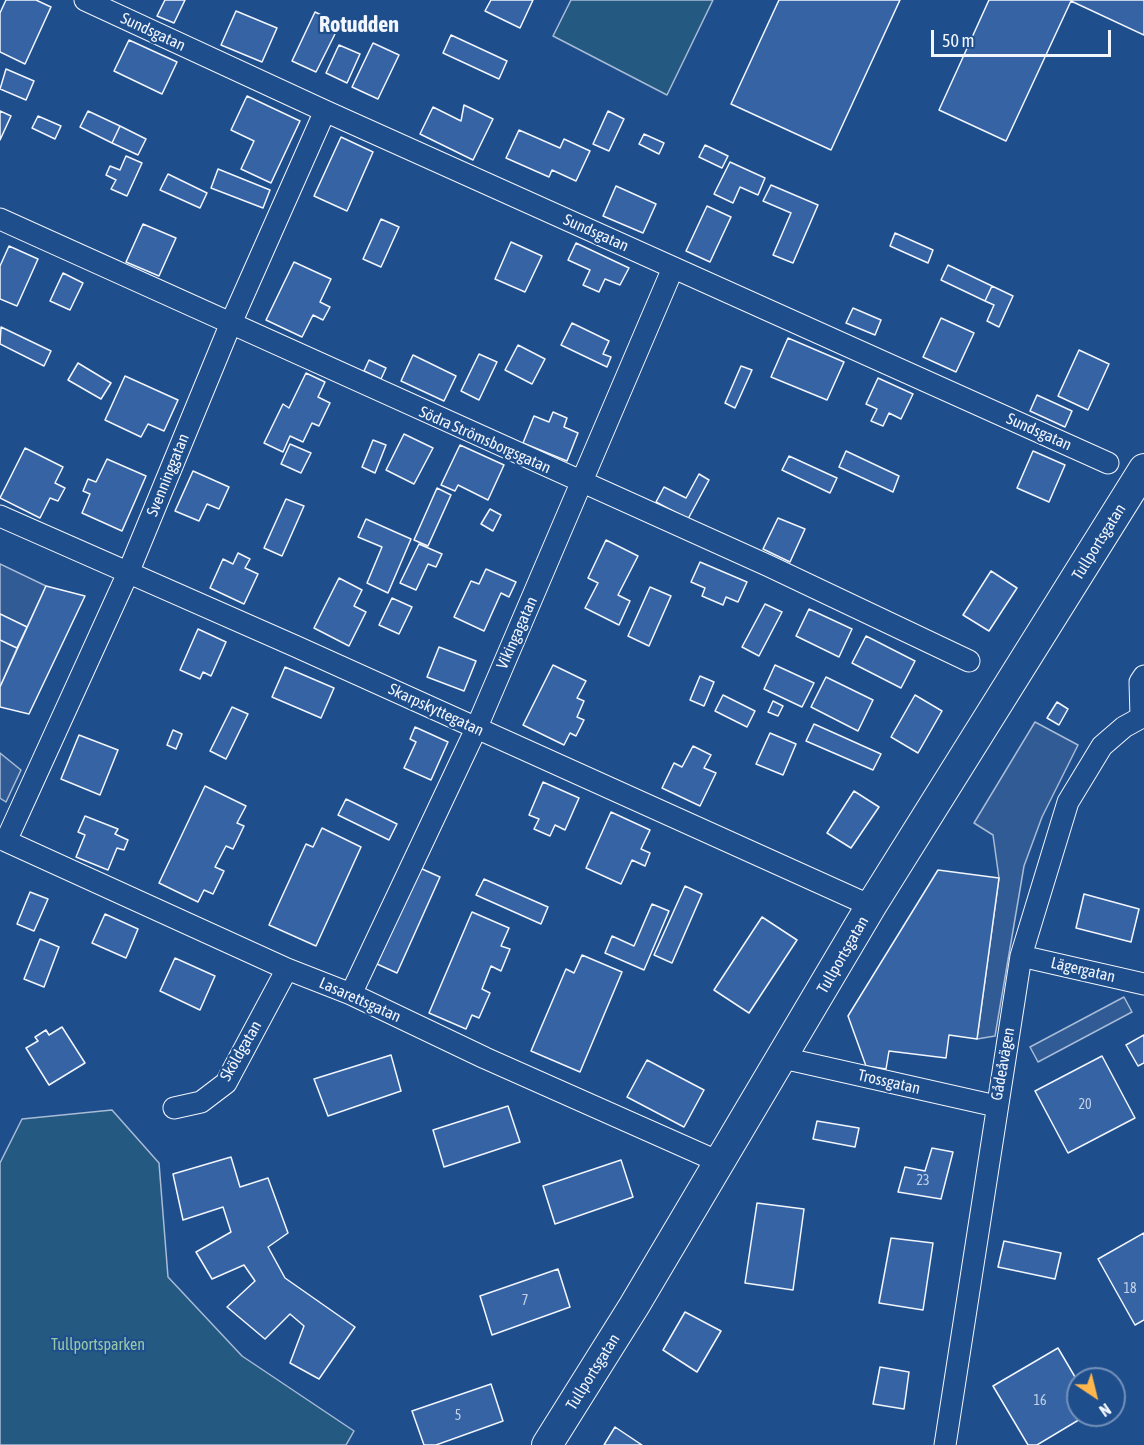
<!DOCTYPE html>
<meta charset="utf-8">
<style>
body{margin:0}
#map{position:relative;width:1144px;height:1445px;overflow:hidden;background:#1f4e8c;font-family:"Asap Condensed",sans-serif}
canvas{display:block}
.north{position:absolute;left:1066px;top:1367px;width:60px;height:60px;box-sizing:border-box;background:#1f4e8c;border:2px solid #7391ba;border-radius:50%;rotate:145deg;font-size:16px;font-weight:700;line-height:24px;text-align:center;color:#f2f6ff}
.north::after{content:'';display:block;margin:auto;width:21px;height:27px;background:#ffb74d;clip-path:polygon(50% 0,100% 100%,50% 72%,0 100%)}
.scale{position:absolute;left:931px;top:30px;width:180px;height:27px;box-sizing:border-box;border:3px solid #f2f6ff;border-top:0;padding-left:8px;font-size:18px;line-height:21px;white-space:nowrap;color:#f2f6ff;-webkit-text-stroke:4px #1f4e8c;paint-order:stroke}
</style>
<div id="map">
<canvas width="1144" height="1445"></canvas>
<div class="north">N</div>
<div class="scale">50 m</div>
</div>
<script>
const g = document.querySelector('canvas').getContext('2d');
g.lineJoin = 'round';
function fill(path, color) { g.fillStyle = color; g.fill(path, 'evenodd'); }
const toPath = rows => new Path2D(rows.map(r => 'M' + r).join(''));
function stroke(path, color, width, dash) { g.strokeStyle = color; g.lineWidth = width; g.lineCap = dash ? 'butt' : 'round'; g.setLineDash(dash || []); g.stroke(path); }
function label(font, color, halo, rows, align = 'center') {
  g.font = font + ' "Asap Condensed",sans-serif'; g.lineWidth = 4.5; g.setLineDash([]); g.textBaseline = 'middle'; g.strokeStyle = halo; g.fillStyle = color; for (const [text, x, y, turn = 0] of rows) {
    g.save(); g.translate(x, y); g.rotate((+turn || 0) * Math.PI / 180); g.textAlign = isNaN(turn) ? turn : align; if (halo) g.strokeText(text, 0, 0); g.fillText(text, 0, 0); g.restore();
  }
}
const green = toPath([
 [571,0,713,0,667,95,553,36,571,0],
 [112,1110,159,1163,168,1277,242,1356,354,1431,346,1445,0,1445,0,1163,22,1119,112,1110]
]);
const parking = toPath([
 [0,564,46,586,27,627,0,614,0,564],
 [0,640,17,648,0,687,0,640],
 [1035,722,1078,745,1042,817,1024,866,995,1036,977,1039,999,878,993,835,974,823,1035,722],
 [0,753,21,770,6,802,0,798,0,753],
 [1124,997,1132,1012,1038,1062,1030,1047,1124,997]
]);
const building = toPath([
 [6,0,36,0,51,7,25,64,0,52,0,13,6,0],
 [165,0,185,0,174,23,157,16,165,0],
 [491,0,533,0,520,28,485,11,491,0],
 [779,0,900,0,831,150,731,104,779,0],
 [989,0,1144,0,1144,35,1071,1,1006,141,939,110,989,0],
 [236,11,277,28,262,62,221,45,236,11],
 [315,12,340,24,316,72,292,61,315,12],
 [451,35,507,61,499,79,443,53,451,35],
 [129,40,177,62,162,94,114,71,129,40],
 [373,43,399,55,378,99,352,87,373,43],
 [339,45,360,54,347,83,326,73,339,45],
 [6,69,34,81,26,100,0,89,6,69],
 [247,96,300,121,271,183,241,169,254,141,231,130,247,96],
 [464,105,493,119,473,160,420,134,433,107,461,121,464,105],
 [0,111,11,116,0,140,0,111],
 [88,111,120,126,112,143,80,127,88,111],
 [608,111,624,119,609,151,593,144,608,111],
 [38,116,61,126,55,139,32,128,38,116],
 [120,126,146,139,138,155,112,143,120,126],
 [519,130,560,148,564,139,590,151,576,181,552,170,549,177,506,158,519,130],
 [644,134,664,143,659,154,639,144,644,134],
 [341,137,373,152,347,211,314,196,341,137],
 [705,145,728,156,722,168,699,157,705,145],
 [126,156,142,163,127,196,111,189,116,180,106,175,110,166,120,170,126,156],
 [730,162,765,178,758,195,740,187,733,203,714,194,730,162],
 [218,169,270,190,263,208,211,188,218,169],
 [168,174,207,193,200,208,160,190,168,174],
 [771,185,818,205,793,263,773,255,791,213,763,201,771,185],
 [616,186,656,204,643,233,603,216,616,186],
 [707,206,731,217,710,262,686,251,707,206],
 [381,219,399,227,381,267,363,259,381,219],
 [143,224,176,238,159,276,126,262,143,224],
 [895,233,933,250,928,263,890,246,895,233],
 [511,242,542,256,525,292,495,279,511,242],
 [576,243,629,268,620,285,605,279,599,292,583,285,590,270,568,260,576,243],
 [9,246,38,259,17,306,0,299,0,266,9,246],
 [294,262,331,279,320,302,330,307,323,320,313,315,302,337,266,320,294,262],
 [948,265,992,286,985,301,941,280,948,265],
 [63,273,83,283,70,310,50,301,63,273],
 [992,286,1013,296,999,327,987,321,994,305,985,301,992,286],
 [853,308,881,320,875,335,846,323,853,308],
 [941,318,974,333,956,372,923,357,941,318],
 [572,323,609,341,603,354,611,357,607,367,561,345,572,323],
 [1,327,51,351,44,366,0,344,1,327],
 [788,338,844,362,827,400,771,377,788,338],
 [518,345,545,359,532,384,505,370,518,345],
 [1079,350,1109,364,1088,410,1058,396,1079,350],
 [479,354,497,362,479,400,461,391,479,354],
 [413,355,456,376,444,401,401,381,413,355],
 [369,360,386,368,381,379,364,371,369,360],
 [78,363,111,383,101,399,68,380,78,363],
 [741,366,752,370,735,408,725,403,741,366],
 [306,373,325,382,318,397,330,403,319,426,312,423,303,442,290,436,283,452,264,443,283,404,289,408,306,373],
 [125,376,178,400,164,431,148,424,141,437,105,420,125,376],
 [878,378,913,394,901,419,889,413,883,426,871,421,877,409,866,404,878,378],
 [1037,395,1072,411,1065,427,1030,411,1037,395],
 [553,412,567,418,564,427,578,433,567,461,523,443,534,416,549,422,553,412],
 [404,434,433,448,414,484,386,470,404,434],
 [373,440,386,445,375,473,362,467,373,440],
 [290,444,311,453,301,473,281,464,290,444],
 [460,445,504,465,488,500,458,485,455,491,441,485,460,445],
 [25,448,63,467,55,483,65,488,58,501,50,498,40,518,0,498,25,448],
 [846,451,899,476,893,492,839,467,846,451],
 [1033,451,1065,465,1049,502,1017,488,1033,451],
 [789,456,837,478,830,493,782,470,789,456],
 [107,459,146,476,122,531,82,513,90,494,83,491,88,479,96,482,107,459],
 [193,471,229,487,219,509,207,504,199,521,175,511,193,471],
 [699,474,709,480,688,519,656,502,664,487,686,498,699,474],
 [437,488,451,495,428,546,414,540,437,488],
 [286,499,304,506,282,556,264,548,286,499],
 [490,509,501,515,493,531,481,524,490,509],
 [778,518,805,529,790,562,763,549,778,518],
 [366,519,411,539,388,593,367,583,382,547,358,537,366,519],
 [606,540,638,556,618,595,630,601,619,625,585,608,598,583,588,578,606,540],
 [419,544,442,554,436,567,428,564,416,590,400,583,419,544],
 [238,553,250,559,245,568,258,574,244,604,210,588,223,559,233,564,238,553],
 [700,562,747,582,738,602,726,597,723,605,702,596,705,588,691,582,700,562],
 [486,569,516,582,509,597,501,593,484,631,454,617,471,581,479,584,486,569],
 [991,571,1017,588,989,631,963,615,991,571],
 [339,578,362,590,354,606,366,612,349,646,314,628,339,578],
 [46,586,85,596,29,714,0,707,0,687,46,586],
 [650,587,671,596,649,646,628,636,650,587],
 [392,598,412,607,399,634,379,625,392,598],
 [765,604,782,612,759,656,742,647,765,604],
 [809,609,852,629,839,657,796,636,809,609],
 [0,614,27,627,17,648,0,640,0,614],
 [198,629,226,642,211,676,203,672,200,679,180,670,198,629],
 [866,636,915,661,901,688,852,663,866,636],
 [439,647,476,661,464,691,427,677,439,647],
 [553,665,586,681,577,698,584,701,577,717,584,720,576,736,570,733,564,745,523,725,553,665],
 [775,665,814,683,802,707,764,689,775,665],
 [285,667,334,688,321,718,272,697,285,667],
 [700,676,714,682,704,706,690,700,700,676],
 [826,677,873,700,858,731,811,707,826,677],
 [723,695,755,711,747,727,715,711,723,695],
 [915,695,942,711,918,753,891,737,915,695],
 [773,701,783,706,778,716,768,712,773,701],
 [1057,702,1068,709,1059,725,1047,718,1057,702],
 [232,707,248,714,226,759,210,751,232,707],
 [814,724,881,754,873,770,806,741,814,724],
 [415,727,448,742,431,780,404,768,416,742,410,739,415,727],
 [173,730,182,734,176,749,167,745,173,730],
 [770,733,796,744,783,775,756,764,770,733],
 [79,735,118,750,100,795,61,779,79,735],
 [693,746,711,755,704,768,716,773,700,806,662,788,674,763,682,767,693,746],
 [543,782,579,798,565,830,555,825,550,836,534,829,539,819,529,815,543,782],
 [205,786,246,806,237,823,244,826,233,849,226,846,215,867,224,871,213,894,204,890,198,902,159,883,205,786],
 [854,791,879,807,851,848,827,833,854,791],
 [346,799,397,824,389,840,338,815,346,799],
 [611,812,650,830,641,849,650,853,645,866,632,860,621,884,586,868,611,812],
 [85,816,118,829,115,834,128,840,124,850,117,848,108,870,76,857,85,835,78,832,85,816],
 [322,828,361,847,316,946,269,925,306,844,313,847,322,828],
 [420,868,440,877,397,973,377,964,420,868],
 [938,870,999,878,977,1039,949,1035,946,1058,889,1051,886,1069,866,1066,848,1016,938,870],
 [484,879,548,907,541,924,476,895,484,879],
 [685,886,702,894,672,963,654,955,685,886],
 [30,892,48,899,34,931,17,924,30,892],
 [1084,894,1139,909,1131,942,1076,928,1084,894],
 [652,904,669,911,644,970,605,953,612,936,634,946,652,904],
 [472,912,509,928,501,946,510,949,501,971,491,966,482,989,490,993,479,1018,472,1015,466,1029,429,1013,472,912],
 [105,914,138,929,126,958,92,943,105,914],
 [762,917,797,940,749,1013,714,990,762,917],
 [40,939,59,947,44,987,24,979,40,939],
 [582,955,622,972,580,1072,531,1051,566,969,574,973,582,955],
 [175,958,215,976,200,1010,160,991,175,958],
 [62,1027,85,1063,49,1085,26,1048,38,1041,35,1037,46,1030,49,1035,62,1027],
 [1144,1035,1144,1063,1138,1066,1126,1045,1144,1035],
 [391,1055,401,1091,328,1116,314,1079,391,1055],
 [1102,1056,1135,1118,1068,1153,1035,1091,1102,1056],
 [647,1060,704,1090,684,1127,627,1097,647,1060],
 [508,1106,520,1142,444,1167,433,1130,508,1106],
 [817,1121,859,1128,855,1147,813,1139,817,1121],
 [932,1148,953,1152,941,1199,898,1192,905,1167,925,1171,932,1148],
 [231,1157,240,1187,268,1178,288,1233,268,1247,285,1278,355,1327,319,1379,290,1363,304,1326,290,1314,265,1339,227,1307,255,1281,244,1265,212,1279,196,1252,231,1232,223,1207,183,1220,173,1174,231,1157],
 [621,1160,633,1197,555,1224,543,1186,621,1160],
 [757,1203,804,1209,793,1290,745,1283,757,1203],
 [1144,1233,1144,1320,1135,1325,1098,1259,1144,1233],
 [891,1238,933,1243,923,1310,879,1303,891,1238],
 [1004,1241,1061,1253,1055,1279,998,1267,1004,1241],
 [558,1269,570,1307,492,1335,480,1296,558,1269],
 [685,1312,721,1331,697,1372,663,1350,685,1312],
 [1058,1348,1078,1382,1078,1415,1087,1415,1037,1445,1028,1445,993,1386,1058,1348],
 [880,1367,909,1372,904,1409,873,1404,880,1367],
 [491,1384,503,1421,436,1445,424,1445,412,1411,491,1384],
 [615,1427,642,1445,604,1445,615,1427]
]);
const minor = toPath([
 [85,0,325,111,1108,463],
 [325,111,231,323,128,573,6,841,287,969,351,994,485,1058,719,1162],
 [0,219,769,566,969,661],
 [0,516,295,646,871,906],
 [1141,717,1140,682,1144,676],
 [1021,956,1144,984],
 [351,994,476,729,673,268],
 [783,1058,996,1106],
 [174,1108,201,1102,226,1083,287,969],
 [945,1445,1021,956,1068,802,1102,746,1124,727,1144,716]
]);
const secondary = toPath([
 [547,1445,634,1306,871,906,1144,469]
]);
const numberNames = [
 ["20",1085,1105],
 ["23",923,1181],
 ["18",1130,1289],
 ["7",525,1301],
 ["16",1040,1401],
 ["5",458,1416]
];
const streetNames = [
 ["Sundsgatan",153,32,25],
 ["Sundsgatan",596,233,24],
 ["Sundsgatan",1039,432,24],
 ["Södra Strömsborgsgatan",485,440,24],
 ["Svenninggatan",168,475,-68],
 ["Tullportsgatan",1099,542,-58],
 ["Vikingagatan",517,633,-66],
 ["Skarpskyttegatan",436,710,25],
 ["Tullportsgatan",843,955,-60],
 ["Lägergatan",1083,970,13],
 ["Lasarettsgatan",360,1000,24],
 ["Sköldgatan",241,1051,-60],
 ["Gådeåvägen",1003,1064,-80],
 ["Trossgatan",889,1082,13],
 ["Tullportsgatan",593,1372,-58]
];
const parkNames = [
 ["Tullportsparken",98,1345]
];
const districtNames = [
 ["Rotudden",359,25]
];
fill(green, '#245a82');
stroke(green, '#a8bbd7', 1.5);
fill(parking, '#305b95');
stroke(parking, '#a8bbd7', 1.5);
fill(building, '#3563a3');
stroke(building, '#f2f6ff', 1.5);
stroke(minor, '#f2f6ff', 23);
stroke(secondary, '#f2f6ff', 32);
stroke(minor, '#1f4e8c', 21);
stroke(secondary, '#1f4e8c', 30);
label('14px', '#c3d1e8', null, numberNames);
label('16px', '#f2f6ff', '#1f4e8c', streetNames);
label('16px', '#97c8a6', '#1f4e8c', parkNames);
label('bold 22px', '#f2f6ff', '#1f4e8c', districtNames);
</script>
